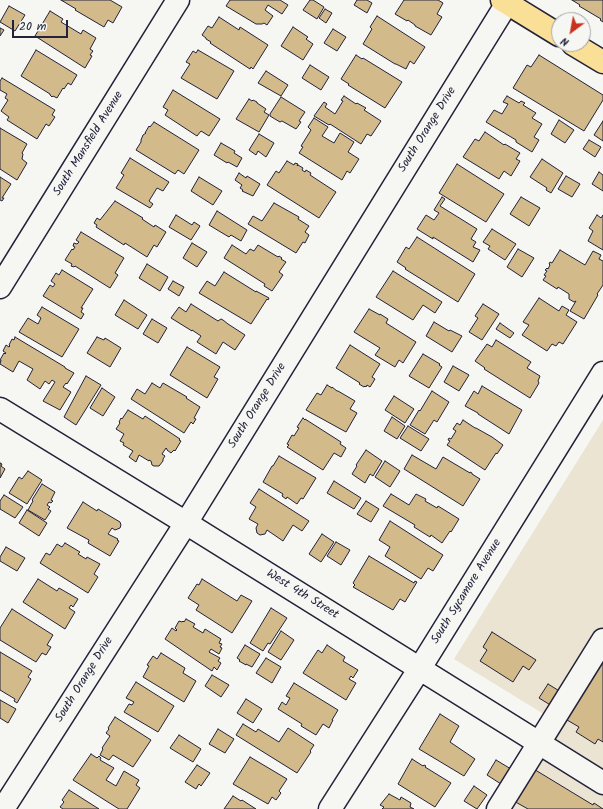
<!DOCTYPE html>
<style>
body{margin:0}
#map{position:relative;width:603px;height:809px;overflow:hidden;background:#f6f6f2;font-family:Kalam,sans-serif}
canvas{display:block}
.north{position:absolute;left:551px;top:12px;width:40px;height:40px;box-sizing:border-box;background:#f6f6f2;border:1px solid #a1a1a9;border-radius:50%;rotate:212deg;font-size:11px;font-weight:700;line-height:16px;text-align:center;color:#22223b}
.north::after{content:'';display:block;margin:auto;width:14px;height:18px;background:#c8321e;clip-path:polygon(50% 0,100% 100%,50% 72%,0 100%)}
.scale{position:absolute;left:12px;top:20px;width:56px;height:18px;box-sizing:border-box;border:2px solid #22223b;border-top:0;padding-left:5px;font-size:12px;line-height:14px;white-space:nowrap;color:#22223b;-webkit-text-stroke:3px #f6f6f2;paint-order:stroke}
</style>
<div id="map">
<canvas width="603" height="809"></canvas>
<div class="north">N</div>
<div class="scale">20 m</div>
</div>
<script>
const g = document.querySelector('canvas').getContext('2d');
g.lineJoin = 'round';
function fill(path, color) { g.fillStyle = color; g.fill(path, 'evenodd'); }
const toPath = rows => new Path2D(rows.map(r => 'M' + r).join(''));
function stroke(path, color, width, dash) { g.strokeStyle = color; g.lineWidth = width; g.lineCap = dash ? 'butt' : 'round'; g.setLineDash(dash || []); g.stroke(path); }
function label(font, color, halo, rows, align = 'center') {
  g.font = font + ' Kalam,sans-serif'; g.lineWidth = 3; g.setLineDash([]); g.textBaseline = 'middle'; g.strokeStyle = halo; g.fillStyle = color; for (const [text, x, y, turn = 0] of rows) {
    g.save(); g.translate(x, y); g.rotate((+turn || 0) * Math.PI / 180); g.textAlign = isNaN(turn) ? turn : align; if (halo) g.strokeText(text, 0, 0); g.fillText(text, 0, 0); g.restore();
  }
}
const built = toPath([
 [603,420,603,809,506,809,560,724,454,659]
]);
const building = toPath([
 [61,0,110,0,122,7,113,23,108,20,104,27,75,10,76,9,61,0],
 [230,0,280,0,288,5,282,14,268,5,265,10,273,16,267,25,264,23,262,24,256,24,226,6,230,0],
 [310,0,313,0,324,7,317,19,303,10,310,0],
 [357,0,367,0,372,3,367,13,354,5,357,0],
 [404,0,438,0,443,3,437,14,442,17,431,35,415,26,415,25,408,20,407,21,395,14,404,0],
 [572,0,603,0,603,22,600,20,601,19,579,6,580,5,572,0],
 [9,6,25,15,15,31,0,22,9,6],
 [325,9,332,13,326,23,319,18,325,9],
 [50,11,63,19,61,22,81,34,83,30,96,38,90,49,93,51,90,55,92,56,85,68,35,36,50,11],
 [377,16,425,47,414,64,410,61,406,69,396,64,395,64,363,44,372,29,370,27,377,16],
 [219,17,239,30,240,27,268,45,253,69,251,67,250,69,210,43,211,42,206,39,206,38,202,35,208,26,212,28,219,17],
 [293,27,308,37,306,39,313,44,303,60,281,46,293,27],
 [0,28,4,30,0,36,0,28],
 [333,29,346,37,337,51,324,43,333,29],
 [36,50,77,75,71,85,68,83,64,89,63,88,57,98,53,96,52,97,50,95,50,94,21,76,36,50],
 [198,50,234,71,217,99,181,78,190,64,186,62,193,51,196,53,198,50],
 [356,55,362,59,363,58,402,82,385,108,348,85,349,84,341,79,356,55],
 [539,55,603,95,603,100,584,131,513,88,527,65,531,67,539,55],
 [310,65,329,77,321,90,302,78,310,65],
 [266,71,288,85,281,96,258,83,266,71],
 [2,78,55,110,52,115,55,117,49,126,46,124,37,139,7,120,9,117,1,111,8,100,5,98,7,94,0,90,0,81,2,78],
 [173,90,220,119,209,136,201,131,197,136,165,115,168,110,163,107,173,90],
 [344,96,356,104,357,103,366,108,364,110,381,121,371,136,367,134,361,144,330,124,329,125,314,116,324,102,327,104,325,107,335,114,343,101,341,100,344,96],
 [507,96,519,103,521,101,525,103,523,105,536,113,532,118,542,124,534,137,539,140,532,152,516,142,516,140,486,122,494,110,502,114,508,104,503,102,507,96],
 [281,97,305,112,299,121,301,122,296,129,282,121,280,122,270,116,270,114,281,97],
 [249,99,252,101,253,100,257,102,257,103,266,109,264,112,269,115,259,132,236,119,249,99],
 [314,118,328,127,322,136,334,143,340,133,354,142,348,152,359,159,350,173,347,171,342,180,299,153,303,147,301,146,311,130,308,127,314,118],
 [559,120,574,130,565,143,551,134,559,120],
 [603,121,603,141,594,135,603,121],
 [154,122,199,150,184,174,178,170,175,174,136,150,141,142,141,140,143,135,146,133,145,133,149,126,150,127,154,122],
 [0,128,27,144,22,153,23,154,22,159,27,163,17,180,0,169,0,128],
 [485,132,504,145,505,144,520,153,516,159,520,161,511,176,504,171,499,179,463,157,475,139,479,141,485,132],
 [259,134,274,143,266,157,258,151,256,155,249,150,259,134],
 [589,140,601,147,595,157,583,149,589,140],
 [221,143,235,151,234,153,242,158,237,167,228,162,227,163,214,155,221,143],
 [130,158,169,182,163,191,157,188,149,201,153,204,150,208,116,188,124,175,121,173,130,158],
 [542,159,563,173,551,193,546,190,547,188,530,177,542,159],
 [287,161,294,165,295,163,298,164,297,166,298,165,303,168,302,170,305,172,306,170,311,173,310,175,336,192,319,218,267,185,276,171,279,173,287,161],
 [457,164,504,194,486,222,439,193,457,164],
 [599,172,603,175,603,191,592,184,599,172],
 [239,173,246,178,247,176,260,184,253,196,242,191,243,190,240,188,242,185,235,180,239,173],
 [566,176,580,184,572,197,558,189,566,176],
 [0,177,11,184,2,198,4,198,2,201,0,200,0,177],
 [199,177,222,191,213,205,191,191,199,177],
 [442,197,445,199,440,206,477,229,471,239,476,242,473,247,480,250,473,262,433,237,433,239,417,229,426,215,434,220,439,213,434,210,442,197],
 [521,197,540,208,529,226,510,214,521,197],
 [115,201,143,218,142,219,154,227,155,225,166,232,157,247,154,245,147,257,125,243,124,245,96,227,97,225,94,223,97,218,100,220,115,201],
 [274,203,299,217,298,219,309,226,305,232,309,235,305,243,303,242,296,253,248,224,253,216,262,221,274,203],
 [217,211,247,230,241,241,231,235,229,237,209,225,217,211],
 [176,215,192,225,194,222,200,226,191,240,169,227,176,215],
 [597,215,601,218,603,215,603,250,588,241,593,231,589,228,597,215],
 [492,229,516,244,505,260,488,249,490,246,483,242,492,229],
 [81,232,124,258,115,273,118,275,110,288,75,266,74,267,71,266,72,264,65,260,72,249,73,250,75,247,73,246,74,243,77,244,79,242,76,240,81,232],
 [417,237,475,274,458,302,405,269,406,268,397,262,406,247,409,249,417,237],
 [192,243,207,252,197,267,183,258,192,243],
 [232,245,246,254,250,249,254,251,258,245,278,257,279,256,282,258,281,259,286,262,279,272,283,275,272,291,264,286,265,284,224,258,232,245],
 [518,249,534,258,522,277,507,267,518,249],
 [560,250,585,265,593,251,601,255,599,259,603,261,603,285,597,294,598,295,584,319,570,311,576,301,574,302,569,299,569,294,558,287,557,289,543,280,546,276,544,275,547,271,545,270,547,268,548,269,550,265,549,264,550,262,552,263,560,250],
 [147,264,168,277,160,291,139,278,147,264],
 [62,270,93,289,81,308,83,308,81,312,84,314,81,319,43,296,50,285,53,287,55,284,51,281,56,273,59,275,62,270],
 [393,271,442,302,435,313,423,305,413,320,376,297,393,271],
 [224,272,256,292,256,291,269,298,268,300,267,299,251,324,199,293,207,281,215,286,224,272],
 [173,281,184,287,179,296,168,289,173,281],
 [539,298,559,311,562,306,569,310,566,315,577,322,563,344,559,342,556,346,552,344,547,351,522,335,529,325,523,322,539,298],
 [124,300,147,315,138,329,115,315,124,300],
 [191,304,218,321,221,319,223,320,228,324,245,335,235,350,223,342,216,354,197,342,201,336,192,330,192,331,171,318,179,307,186,312,191,304],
 [483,304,499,314,482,340,469,332,478,318,475,316,483,304],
 [42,307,79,329,62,357,19,332,28,318,38,324,41,318,37,315,42,307],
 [369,309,380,315,380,314,388,319,386,323,416,342,403,363,399,360,395,367,375,355,380,348,354,332,369,309],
 [152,319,167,328,158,343,143,334,152,319],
 [434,322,449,331,450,330,462,336,452,352,426,336,434,322],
 [500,323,514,333,510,338,496,329,500,323],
 [15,337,65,367,65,368,74,373,67,384,66,383,63,387,71,392,60,410,43,401,55,382,52,380,49,384,45,381,40,389,27,380,33,369,19,361,13,372,0,364,1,360,0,360,4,353,5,354,6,353,3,351,6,345,9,347,10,346,9,345,12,339,14,340,15,337],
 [97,337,104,340,105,338,121,348,110,367,87,353,97,337],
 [496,340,531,362,527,368,540,376,538,381,539,383,530,398,484,369,485,368,475,361,487,344,492,347,496,340],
 [350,345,380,364,372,377,375,379,370,387,367,385,366,387,365,386,364,387,359,384,360,383,336,368,350,345],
 [187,347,220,367,214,377,218,379,207,398,170,375,187,347],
 [423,354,440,364,439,365,442,367,429,388,409,376,423,354],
 [453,366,469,375,459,391,444,382,453,366],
 [86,376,101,385,76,425,64,417,86,376],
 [152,383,160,388,163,383,187,397,186,398,200,407,194,418,196,419,193,424,191,422,184,433,131,399,137,389,145,394,152,383],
 [327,385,332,388,332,387,337,391,338,391,355,401,350,409,357,413,346,432,306,410,317,393,321,395,327,385],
 [482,386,522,410,509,434,478,414,478,413,465,406,474,391,478,394,482,386],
 [102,388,115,397,103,416,90,408,102,388],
 [432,391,449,402,437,422,434,420,425,434,410,425,419,410,420,411,432,391],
 [394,396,414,409,405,423,385,410,394,396],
 [128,410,143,419,145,416,180,439,179,440,181,441,175,451,174,450,171,453,167,450,167,449,166,448,162,454,165,456,163,459,163,461,159,466,154,466,152,465,151,461,149,460,149,461,139,455,136,462,129,457,133,451,123,445,124,443,120,441,124,434,116,429,120,423,119,422,121,418,122,419,128,410],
 [392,417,405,426,397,439,384,431,392,417],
 [303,418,305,420,305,419,341,442,340,444,346,448,341,457,334,453,323,470,287,447,289,445,287,444,292,435,294,436,299,428,297,427,303,418],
 [463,420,475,428,476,428,492,437,503,445,497,454,496,453,485,470,447,445,450,441,448,440,449,438,451,439,456,431,453,429,457,423,460,425,463,420],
 [408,426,429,439,421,451,400,438,408,426],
 [366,450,382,461,373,476,370,474,365,483,352,474,357,466,356,465,366,450],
 [412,455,436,469,443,457,470,473,470,472,472,473,472,474,480,479,463,506,404,469,412,455],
 [279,456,316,478,303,499,301,498,297,504,287,497,286,499,282,496,283,494,263,482,272,466,273,466,279,456],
 [385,461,400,471,390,487,375,477,385,461],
 [0,463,2,464,1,466,5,469,0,478,0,463],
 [28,471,42,480,27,504,9,493,19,477,22,479,28,471],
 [334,481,361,498,354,509,327,493,334,481],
 [42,484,55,492,51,500,53,501,51,503,49,502,47,505,50,507,48,509,51,511,45,520,28,510,33,501,32,500,42,484],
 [259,489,309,521,302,531,293,525,283,541,267,530,265,534,260,535,257,533,256,528,258,524,249,519,256,507,250,503,259,489],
 [391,494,409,505,416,494,426,499,425,501,437,508,438,506,459,519,451,532,450,531,442,543,431,535,430,537,414,527,415,525,383,506,391,494],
 [4,495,23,507,15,518,0,509,0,501,4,495],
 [366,501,379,509,371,522,357,514,366,501],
 [83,502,97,511,98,509,120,522,121,525,120,528,115,530,112,528,108,534,118,539,117,540,119,541,110,556,88,543,89,540,67,528,83,502],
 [27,510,47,523,39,536,19,523,27,510],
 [390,521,443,555,433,571,428,568,421,579,385,556,390,547,379,540,390,521],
 [322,534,334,542,321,562,309,554,322,534],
 [336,542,350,550,341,565,327,556,336,542],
 [65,543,80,552,78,554,86,559,87,557,100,564,94,574,98,577,88,593,40,563,46,553,50,555,57,544,62,547,65,543],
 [6,547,25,558,17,571,0,561,0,557,6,547],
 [369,556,414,583,415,581,417,582,405,602,400,599,393,610,353,587,355,585,353,583,369,556],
 [38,579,57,591,59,588,78,599,73,607,71,605,69,608,75,612,65,629,23,602,38,579],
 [202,579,237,601,241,595,252,601,232,633,196,610,199,605,188,598,197,584,199,585,202,579],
 [271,608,287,618,270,644,268,643,263,651,250,643,271,608],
 [12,609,53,635,47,645,51,647,46,655,42,653,36,662,0,640,0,628,12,609],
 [186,619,195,624,193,627,203,633,205,629,221,639,219,643,222,644,220,647,222,648,219,654,211,649,209,652,220,658,218,661,221,663,217,670,214,667,212,671,165,639,172,628,176,631,177,630,175,628,179,621,182,622,183,621,184,622,186,619],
 [281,631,294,640,281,660,268,652,281,631],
 [492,632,536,660,529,670,523,666,513,682,480,661,487,650,483,647,492,632],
 [245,645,260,654,252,667,246,664,246,665,239,661,240,660,237,658,245,645],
 [327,645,345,657,343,661,358,670,353,678,351,676,349,679,356,683,346,700,303,673,318,650,322,653,327,645],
 [603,651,603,742,598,739,595,744,576,732,579,727,562,717,603,651],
 [0,652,32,671,28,677,31,679,17,703,14,701,15,699,0,690,0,652],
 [161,653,185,668,183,673,196,681,184,702,143,677,149,666,147,665,153,656,157,659,161,653],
 [266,658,281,667,272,683,256,673,266,658],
 [212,675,229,685,221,697,205,686,212,675],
 [136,682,174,706,158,732,124,712,129,704,132,705,134,702,126,698,136,682],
 [294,683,338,710,332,720,333,720,329,728,323,724,316,735,301,726,302,724,278,709,282,702,286,705,290,698,286,696,294,683],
 [548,684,561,692,552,706,539,698,548,684],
 [246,699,262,709,253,723,237,713,246,699],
 [0,700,16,709,8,723,0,718,0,700],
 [440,714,459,726,450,742,475,759,464,776,419,749,440,714],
 [115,717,151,740,133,767,113,755,109,760,100,755,103,749,102,748,110,736,106,733,109,729,108,728,115,717],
 [243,724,256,732,258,729,279,742,288,728,314,745,310,751,311,752,297,773,236,735,243,724],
 [218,729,234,739,225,753,209,744,218,729],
 [179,735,201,749,193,762,170,748,179,735],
 [91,754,97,758,99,756,101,758,100,760,114,768,106,780,116,786,124,771,139,780,136,785,140,788,127,809,119,809,73,780,91,754],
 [250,757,287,779,279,791,281,793,276,800,272,797,268,804,233,784,250,757],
 [412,759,423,766,424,765,426,766,425,767,451,783,435,807,398,784,412,759],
 [496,760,511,769,501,784,487,775,496,760],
 [197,765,210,773,201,786,199,784,196,789,185,782,197,765],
 [532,768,593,805,594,803,603,809,528,809,512,800,532,768],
 [474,786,487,795,477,809,464,801,474,786],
 [69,790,99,809,63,809,60,807,64,802,62,800,69,790],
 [389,794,400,800,401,797,411,803,410,807,414,809,382,809,384,807,380,805,389,794],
 [233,796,241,801,242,800,256,809,224,809,233,796]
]);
const minor = toPath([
 [0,287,178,0],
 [0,409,186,523,603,783],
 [3,809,186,523,509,0],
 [330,809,420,668,603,373],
 [498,809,603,640]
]);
const major = toPath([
 [502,0,559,35],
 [573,44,603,62]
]);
const streetNames = [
 ["South Orange Drive",428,130,-58],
 ["South Mansfield Avenue",89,144,-58],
 ["South Orange Drive",258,406,-58],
 ["South Sycamore Avenue",467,592,-58],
 ["West 4th Street",302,595,32],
 ["South Orange Drive",85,680,-58]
];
fill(built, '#ece4d3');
fill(building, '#d3ba8a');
stroke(building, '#22223b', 1);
stroke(minor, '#22223b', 25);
stroke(major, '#22223b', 25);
stroke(minor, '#f6f6f2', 22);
stroke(major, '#fadf96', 22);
label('12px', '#22223b', '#f6f6f2', streetNames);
</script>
